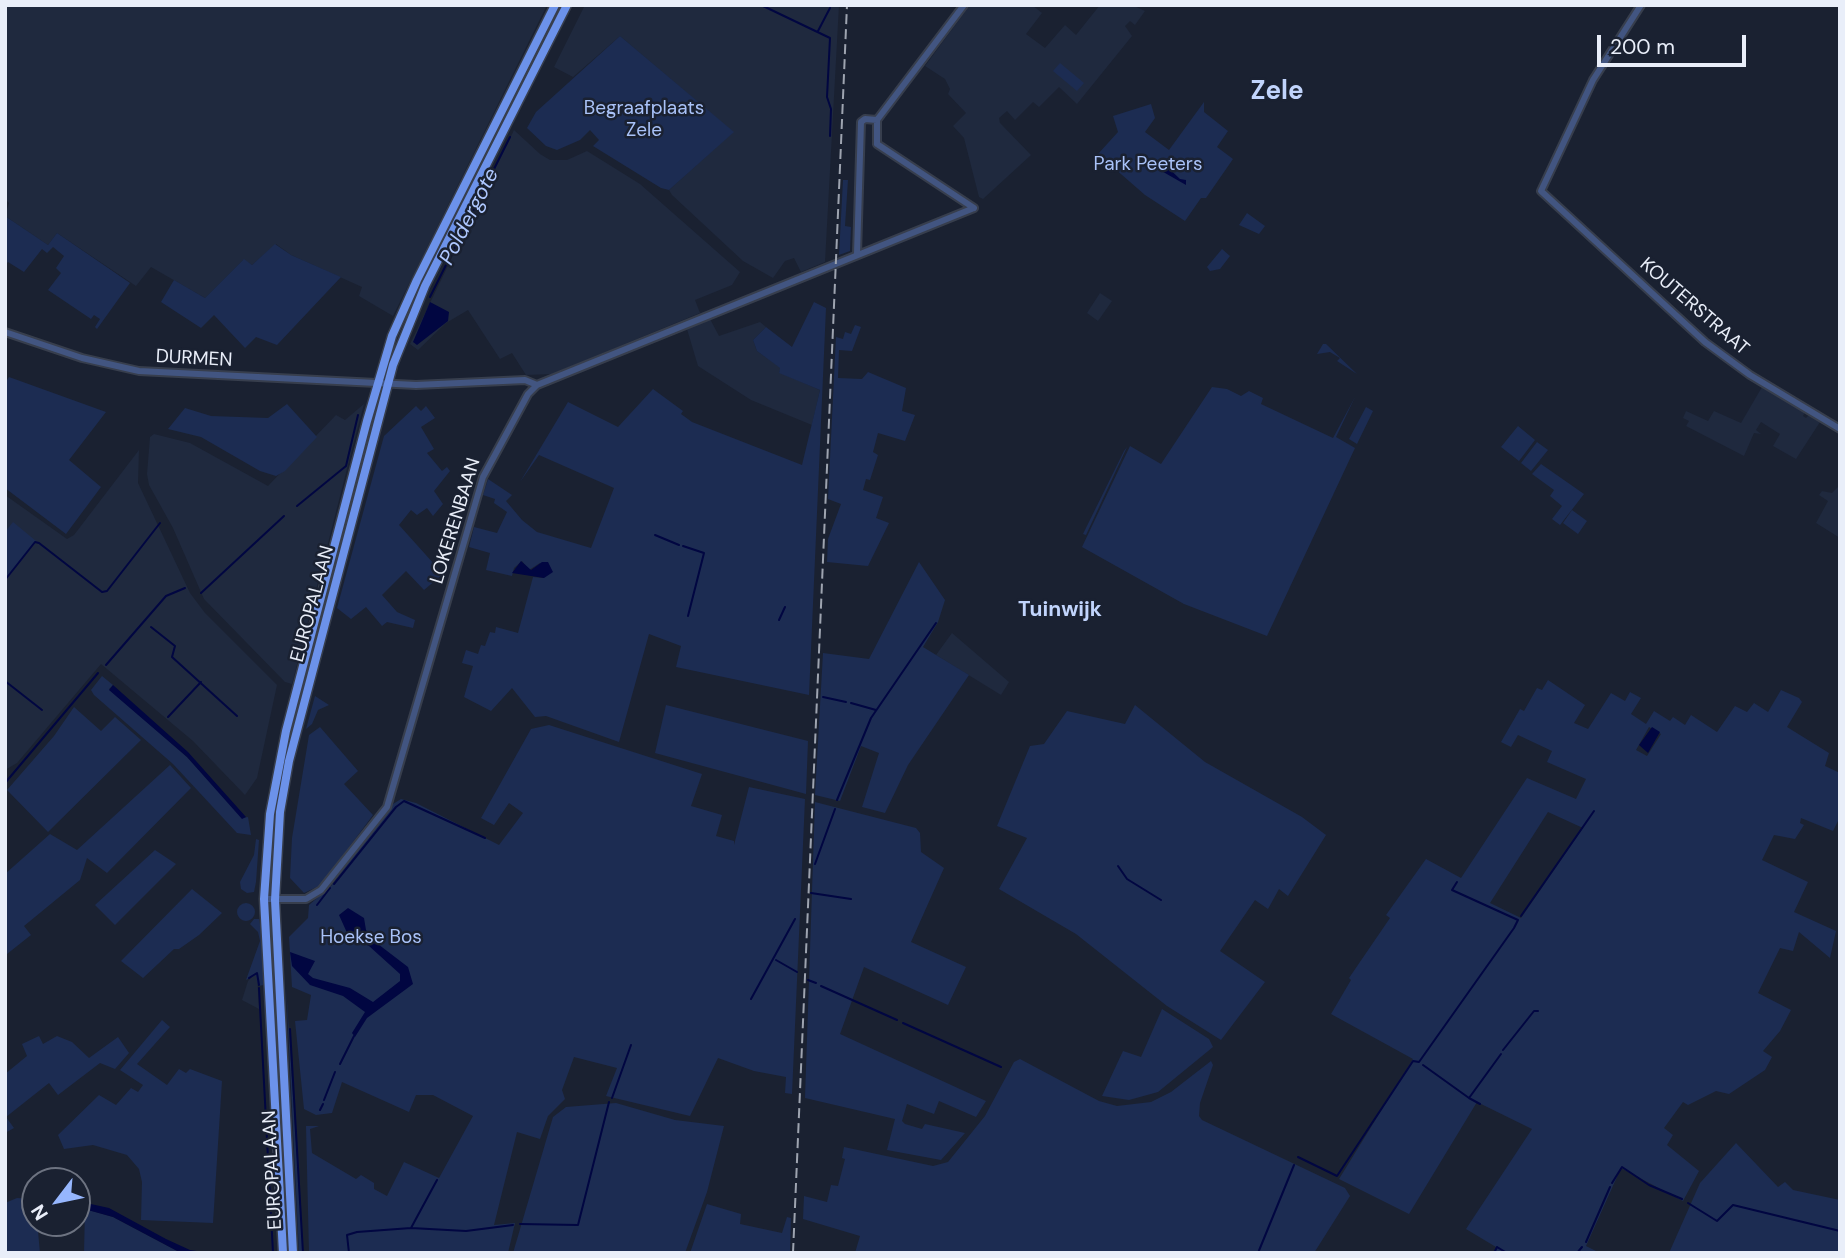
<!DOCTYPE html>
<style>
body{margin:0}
#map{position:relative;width:1845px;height:1258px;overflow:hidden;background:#1a2131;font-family:"DM Sans",sans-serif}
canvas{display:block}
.frame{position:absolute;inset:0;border:7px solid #e9eef9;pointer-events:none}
.north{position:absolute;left:21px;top:1167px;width:70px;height:70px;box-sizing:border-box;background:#1a2131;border:2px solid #6d7381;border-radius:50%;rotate:238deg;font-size:19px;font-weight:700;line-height:28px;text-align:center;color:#e9eef9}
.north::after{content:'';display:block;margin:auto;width:24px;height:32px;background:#96b6fd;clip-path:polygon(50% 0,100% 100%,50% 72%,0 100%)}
.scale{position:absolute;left:1597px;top:35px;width:149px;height:32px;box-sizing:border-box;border:4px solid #e9eef9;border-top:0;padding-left:9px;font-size:21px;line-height:24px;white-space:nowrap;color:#e9eef9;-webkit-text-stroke:5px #1a2131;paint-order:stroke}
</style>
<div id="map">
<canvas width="1845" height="1258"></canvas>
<div class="frame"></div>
<div class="north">N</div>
<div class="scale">200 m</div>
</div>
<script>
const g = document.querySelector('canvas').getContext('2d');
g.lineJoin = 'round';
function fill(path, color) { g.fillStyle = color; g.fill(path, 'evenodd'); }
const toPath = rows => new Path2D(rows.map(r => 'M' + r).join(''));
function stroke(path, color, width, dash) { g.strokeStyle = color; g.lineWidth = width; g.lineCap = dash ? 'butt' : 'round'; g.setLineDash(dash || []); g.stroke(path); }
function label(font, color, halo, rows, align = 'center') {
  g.font = font + ' "DM Sans",sans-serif'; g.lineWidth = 5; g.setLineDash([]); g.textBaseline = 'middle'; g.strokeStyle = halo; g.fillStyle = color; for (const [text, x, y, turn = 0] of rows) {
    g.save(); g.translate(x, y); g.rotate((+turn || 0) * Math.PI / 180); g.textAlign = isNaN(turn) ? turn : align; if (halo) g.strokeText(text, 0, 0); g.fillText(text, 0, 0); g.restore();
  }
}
const built = toPath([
 [5,5,547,5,393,316,359,296,362,287,291,255,276,244,252,265,243,260,205,298,151,267,136,286,57,233,48,245,5,216,9,203,5,199],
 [585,5,839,5,825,262,801,272,794,258,785,261,773,278,743,261,672,195,669,190,733,132,620,36,573,77,554,67],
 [970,5,1032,5,1042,13,1026,34,1045,48,1065,25,1076,35,1100,5,1132,5,1145,11,1135,25,1130,21,1125,26,1132,36,1077,104,1059,87,1039,107,1033,102,1015,120,1007,111,999,118,1000,123,1031,155,983,199,979,197,964,138,953,126,966,113,948,94,950,89,945,79,925,66],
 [514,130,540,154,550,160,567,160,587,151,640,184,740,272,732,285,695,300,700,313,552,374,526,375,512,353,500,359,468,310,446,323,418,350,410,344],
 [1100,293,1112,301,1098,321,1087,313],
 [710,319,719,336,760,322,766,327,753,340,757,351,781,368,779,372,820,390,812,425,751,400,698,366,687,329],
 [1762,387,1802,411,1806,410,1803,416,1806,418,1809,415,1820,422,1796,459,1773,446,1780,434,1761,422,1756,430,1761,434,1754,433,1744,456,1686,426,1689,421,1683,418,1686,411,1708,421,1714,411,1741,423],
 [364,404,349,461,292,684,285,682,204,599,173,528,149,485,147,474,150,437,154,434,190,443,268,486,336,415,345,420],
 [139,450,138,483,190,593,205,613,277,685,257,778,245,795,193,741,101,664,17,763,5,770,5,495,67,539,74,535],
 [1840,485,1840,538,1816,523,1828,501,1819,495,1822,491,1832,493],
 [952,633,1009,682,1001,695,936,655],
 [254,975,257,975,259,1009,242,1000,248,981]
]);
const green = toPath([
 [620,36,734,132,669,190,661,188,593,146,599,140,590,130,580,140,557,150,546,146,527,128,536,112],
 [1060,63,1084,83,1077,91,1053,71],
 [1204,102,1204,112,1228,131,1217,147,1233,159,1206,198,1201,198,1185,221,1145,195,1098,154,1118,132,1113,116,1151,104,1155,118,1145,132,1169,150],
 [843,180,848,180,845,226,851,227,850,251,839,255],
 [1247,213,1265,226,1259,234,1239,225],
 [5,216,48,245,57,233,130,283,97,329,95,327,100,319,94,315,91,319,48,290,61,273,56,268,64,256,53,247,47,253,42,249,24,272,8,262,5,265],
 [275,244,291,255,341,277,277,345,256,337,245,348,214,315,201,328,161,302,174,280,205,298,244,259,252,265],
 [1222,249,1230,256,1220,269,1210,271,1207,267],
 [814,302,826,308,809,695,676,667,681,646,649,634,619,742,546,716,535,717,512,688,491,711,464,697,473,666,462,663,466,650,478,654,481,645,485,646,490,632,495,633,496,627,518,633,533,577,544,578,540,563,529,570,522,561,514,568,512,576,486,570,490,553,469,547,474,527,497,533,507,512,494,503,495,499,483,495,488,479,512,495,506,501,522,520,537,532,591,548,614,488,539,455,520,482,568,402,618,427,653,389,683,411,681,414,692,422,802,465,820,390,779,373,780,368,757,351,753,340,766,327,792,347],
 [855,325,861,327,852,351,839,350,838,378,862,379,868,372,906,388,902,411,915,415,905,441,878,433,873,452,878,455,870,480,866,479,863,490,883,497,876,518,889,523,868,566,827,562,828,539,841,504,828,499,836,337,843,339,845,332,851,334],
 [1323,344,1326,344,1357,374,1337,361,1340,358,1330,352,1317,354],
 [9,377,106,412,69,460,101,487,66,534,5,488,5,383],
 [1212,387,1227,389,1241,396,1249,391,1263,398,1261,404,1333,438,1355,397,1336,437,1355,448,1267,636,1184,604,1082,547,1130,446,1161,464],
 [287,404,317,437,285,471,276,476,260,471,201,437,168,429,185,408,211,416,268,418],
 [416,406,421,411,426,406,435,418,421,427,434,449,427,453,442,471,447,467,450,471,434,491,443,504,433,516,427,508,417,515,411,510,399,525,443,574,424,590,406,571,382,595,397,612,415,620,413,628,387,622,382,626,366,607,351,619,337,608,384,436],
 [1366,407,1373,411,1357,444,1349,439],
 [1518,426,1535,440,1519,461,1501,447],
 [1537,442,1548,450,1531,471,1521,463],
 [1127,447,1086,535,1083,534,1124,451],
 [1541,464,1584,494,1560,525,1552,519,1562,506,1550,496,1554,490,1532,474],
 [1572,510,1587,521,1578,534,1563,523],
 [13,522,36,541,5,580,5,532],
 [919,562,945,600,938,622,923,647,969,675,908,765,885,813,862,807,879,753,861,746,840,801,815,795,823,653,869,659],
 [102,676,113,685,109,689,187,757,242,818,248,817,251,835,237,833,173,764,94,695,91,690],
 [1548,680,1585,705,1574,723,1588,729,1611,693,1625,701,1630,692,1641,698,1631,714,1646,724,1654,711,1670,721,1673,717,1685,725,1691,715,1717,732,1735,706,1747,712,1754,703,1768,712,1781,690,1799,698,1802,702,1787,727,1829,753,1825,766,1840,773,1840,817,1833,831,1801,818,1800,823,1804,825,1795,839,1774,835,1762,860,1808,882,1794,912,1836,931,1830,958,1799,932,1793,951,1780,948,1758,993,1791,1010,1780,1031,1763,1051,1772,1057,1765,1070,1729,1094,1716,1091,1688,1105,1683,1102,1664,1128,1673,1135,1667,1145,1699,1171,1683,1201,1621,1168,1586,1246,1600,1253,1493,1253,1496,1247,1466,1229,1532,1129,1477,1102,1409,1214,1339,1179,1413,1059,1331,1014,1351,980,1349,978,1390,918,1386,915,1426,859,1461,878,1527,778,1576,799,1586,779,1547,762,1552,751,1518,735,1511,747,1501,742,1520,709,1524,711,1537,688,1542,690],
 [1649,727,1661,734,1647,756,1636,750],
 [1548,812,1583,828,1521,918,1490,903],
 [315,696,329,705,318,710,312,724,306,729],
 [666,705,808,741,806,794,655,753],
 [1135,705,1205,762,1302,817,1326,835,1288,896,1279,889,1268,909,1255,900,1220,951,1265,982,1221,1040,1167,1006,1076,934,999,889,1027,838,997,826,1030,746,1044,744,1067,711,1125,724],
 [74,707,101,731,115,717,141,740,48,832,7,790,54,736],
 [549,725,702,774,691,806,722,815,716,836,734,841,734,845,749,787,805,799,792,1094,785,1093,786,1077,754,1071,718,1058,690,1116,606,1096,617,1068,574,1057,562,1090,565,1099,548,1116,540,1139,517,1132,494,1225,515,1223,508,1253,309,1253,306,1126,319,1126,310,1129,312,1153,356,1179,361,1175,374,1183,374,1189,387,1196,404,1162,439,1178,473,1116,433,1095,416,1095,409,1112,342,1082,332,1113,316,1115,304,1109,295,1021,307,1020,311,995,292,987,289,937,308,918,309,905,331,886,393,804,401,799,416,803,499,845,523,813,509,803,494,825,481,818,531,729],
 [320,727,358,771,344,784,373,815,321,885,304,893,290,878,292,838,309,735],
 [170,765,191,788,107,873,87,858,80,880,24,926,31,935,7,954,5,874,50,834,77,850],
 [815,802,916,828,920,833,921,852,944,868,911,942,966,967,948,1005,864,967,840,1034,986,1101,976,1117,939,1101,934,1114,907,1104,902,1121,905,1124,922,1129,925,1124,965,1133,941,1160,887,1150,895,1119,805,1098],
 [256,839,259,840,256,882,254,892,247,893,241,889,240,882,254,855],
 [155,850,176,864,115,925,95,905],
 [192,889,222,913,199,935,179,949,174,949,143,978,121,961],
 '237 912a9 9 0 1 1 18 0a9 9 0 1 1-18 0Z',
 [254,919,259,919,261,930,264,985,258,986,256,975,246,980,260,941,258,932,250,924],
 [286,985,303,1253,299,1253],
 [1162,1009,1209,1039,1213,1047,1158,1092,1129,1100,1102,1096,1123,1051,1141,1057],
 [162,1020,170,1027,137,1064,167,1085,179,1069,186,1073,190,1069,222,1081,213,1223,141,1220,142,1182,139,1169,127,1155,93,1145,64,1149,58,1135,99,1095,116,1105,131,1088,138,1092,143,1085,120,1070],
 [278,1033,290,1253,286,1253,273,1034],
 [39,1036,43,1044,57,1036,72,1042,89,1058,118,1037,129,1053,115,1069,100,1063,58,1095,49,1083,6,1117,14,1128,5,1133,5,1074,27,1056,22,1044],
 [1020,1059,1099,1101,1117,1106,1151,1102,1171,1092,1211,1061,1213,1065,1200,1103,1199,1116,1202,1120,1345,1188,1350,1196,1314,1253,855,1253,860,1236,803,1219,804,1196,827,1202,831,1185,838,1186,845,1159,842,1158,844,1147,933,1166,948,1162,985,1116,1014,1062],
 [616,1103,675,1120,724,1126,707,1192,685,1253,513,1253,553,1117,566,1107],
 [1736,1143,1778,1187,1785,1182,1793,1190,1840,1200,1840,1253,1669,1253,1700,1183],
 [17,1198,35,1199,40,1253,5,1253,5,1203],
 [707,1204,741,1214,740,1224,782,1233,787,1217,791,1218,790,1253,690,1253],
 [85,1209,113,1217,181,1253,84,1253]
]);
const water = toPath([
 [1160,160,1180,179,1186,180,1186,185,1158,169,1157,164],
 [430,302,449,312,448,321,417,345,413,342],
 [521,561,531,570,542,562,548,562,553,572,544,578,512,573],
 [113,685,188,752,246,817,242,819,187,757,109,690],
 [1652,727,1660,732,1648,753,1639,745],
 [348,908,364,918,366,930,374,941,408,967,413,984,367,1018,355,1037,352,1033,365,1012,343,996,310,985,292,966,290,952,315,961,308,974,313,978,350,988,373,1002,400,981,400,974,369,946,348,935,339,915],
 [77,1201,109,1208,166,1239,190,1250,210,1253,181,1253,113,1217,77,1207]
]);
const stream = toPath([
 [761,5,830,38,827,97,831,109,830,136],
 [818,31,830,8],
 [430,297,510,137],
 [297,506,346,466,358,415],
 [655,535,679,545],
 [683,546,704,553,688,616],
 [5,580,35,542,39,543,102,592,107,591,160,523],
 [201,593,284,516],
 [779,620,785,607],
 [151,627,175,646,172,657,237,716],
 [106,665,166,596,185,588],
 [5,681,42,710],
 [823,697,846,702],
 [851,703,876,710],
 [168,717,201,682],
 [5,783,98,673],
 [837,800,871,718,936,623],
 [815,864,835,809],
 [1118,866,1127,879,1161,900],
 [334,884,396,807,404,801,485,838],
 [811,893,851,899],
 [317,905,330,888],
 [1521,916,1594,811],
 [776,960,797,972],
 [249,978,257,973,259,985],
 [808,980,816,983],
 [821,986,897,1020],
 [259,988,273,1253],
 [751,999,795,919],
 [903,1023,1001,1067],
 [290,1029,303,1253],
 [1503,1050,1534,1011,1538,1011],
 [340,1064,354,1036],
 [1423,1065,1469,1098,1501,1054],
 [612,1098,631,1045],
 [1469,1098,1480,1104],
 [324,1100,335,1072],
 [320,1110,323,1104],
 [1298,1157,1337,1176,1413,1061,1419,1062,1514,928,1518,920,1452,890,1457,882],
 [1612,1183,1622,1167,1649,1185,1682,1199],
 [1688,1203,1717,1221,1733,1205,1840,1231],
 [520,1224,578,1225,609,1102],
 [411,1228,437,1180],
 [1586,1242,1610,1187],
 [349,1253,347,1235,357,1232,411,1228,466,1231,513,1225],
 [1258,1253,1294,1165],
 [1494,1253,1497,1247,1507,1253],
 [1577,1253,1582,1247]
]);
const tertiary = toPath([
 [1641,5,1593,80,1541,191,1705,342,1750,375,1840,429],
 [877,120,964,5],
 [877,120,877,144],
 [877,144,974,208],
 [857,254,861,122,865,119,877,120],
 [5,332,82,358,139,371,416,385,525,380,537,385],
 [264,899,306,899,321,890,387,807,483,477,528,394,537,385,974,208]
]);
const trunk = toPath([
 [283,1253,264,899,270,814,286,731,367,421,392,336,417,280,555,5],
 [293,1253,275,900,280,812,289,761,393,365,425,286,567,5]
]);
const rail = toPath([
 [793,1253,847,5]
]);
const parkNames = [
 ["Begraafplaats",644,109],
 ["Zele",644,131],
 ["Park Peeters",1148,165],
 ["Hoekse Bos",371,938]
];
const streetNames = [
 ["KOUTERSTRAAT",1694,307,41],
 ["DURMEN",194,359,3],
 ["LOKERENBAAN",456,521,-73],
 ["EUROPALAAN",313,604,-75],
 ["EUROPALAAN",273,1170,-93]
];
const waterNames = [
 ["Poldergote",470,217,-63]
];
const neighbourhoodNames = [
 ["Tuinwijk",1060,610]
];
const districtNames = [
 ["Zele",1277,92]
];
fill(built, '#1f293e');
fill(green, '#1c2c52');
fill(water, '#010641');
stroke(stream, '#010641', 2);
stroke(tertiary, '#373e4d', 10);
stroke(trunk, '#373e4d', 11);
stroke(tertiary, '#425581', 6);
stroke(trunk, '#6c92ea', 8);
stroke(rail, '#9ea4b0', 2, [10, 5]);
label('19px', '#a9c2f8', '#1a2131', parkNames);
label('19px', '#e9eef9', '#1a2131', streetNames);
label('italic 21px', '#afc8ff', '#1a2131', waterNames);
label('bold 21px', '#c1d4fc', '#1a2131', neighbourhoodNames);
label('bold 26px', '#c1d4fc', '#1a2131', districtNames);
</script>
